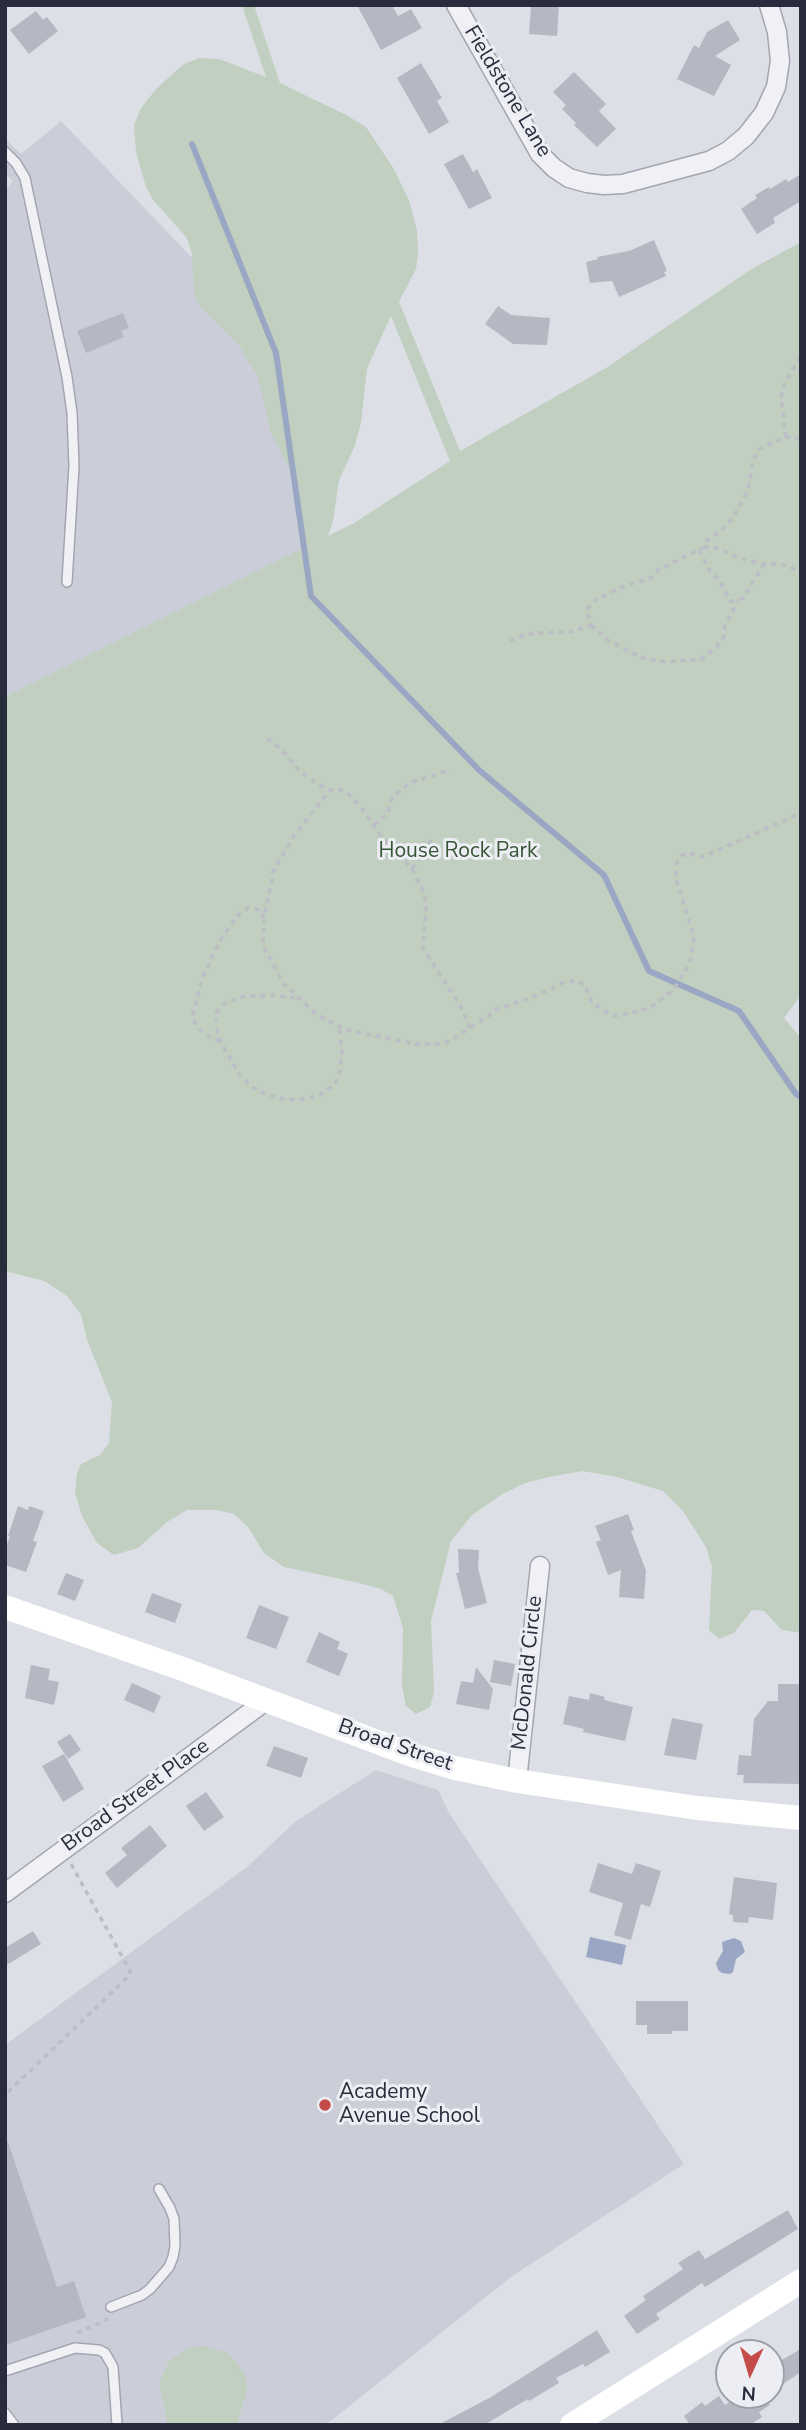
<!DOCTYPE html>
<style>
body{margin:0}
#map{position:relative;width:806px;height:2430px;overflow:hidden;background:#dddfe6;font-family:"Nunito Sans",sans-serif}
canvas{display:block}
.frame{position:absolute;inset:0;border:7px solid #282c3c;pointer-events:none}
.north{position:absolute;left:715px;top:2339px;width:70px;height:70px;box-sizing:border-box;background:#eceef4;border:2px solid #9ea0aa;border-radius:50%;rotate:184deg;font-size:19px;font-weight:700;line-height:28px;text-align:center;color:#282c3c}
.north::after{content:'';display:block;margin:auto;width:24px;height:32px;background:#c54b48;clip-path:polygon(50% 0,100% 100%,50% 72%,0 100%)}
</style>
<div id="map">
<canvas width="806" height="2430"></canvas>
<div class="frame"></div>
<div class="north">N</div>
</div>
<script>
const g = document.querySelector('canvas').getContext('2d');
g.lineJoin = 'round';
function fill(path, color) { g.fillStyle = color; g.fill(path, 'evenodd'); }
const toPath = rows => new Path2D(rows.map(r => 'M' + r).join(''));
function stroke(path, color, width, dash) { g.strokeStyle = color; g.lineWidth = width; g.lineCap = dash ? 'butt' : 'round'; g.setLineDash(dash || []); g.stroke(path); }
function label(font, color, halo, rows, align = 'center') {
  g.font = font + ' "Nunito Sans",sans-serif'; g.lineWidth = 6; g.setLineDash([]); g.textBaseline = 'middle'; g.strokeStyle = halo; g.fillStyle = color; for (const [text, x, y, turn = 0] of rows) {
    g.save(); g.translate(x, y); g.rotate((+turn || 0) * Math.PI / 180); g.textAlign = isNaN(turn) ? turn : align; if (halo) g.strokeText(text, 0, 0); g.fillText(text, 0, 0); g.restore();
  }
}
const built = toPath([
 [61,121,274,343,324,538,5,697,5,191,13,181,5,173,5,139,21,154],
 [376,1770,438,1790,449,1813,684,2164,511,2277,332,2420,321,2425,5,2425,5,2045,247,1867,296,1821]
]);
const green = toPath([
 [242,5,254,5,280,83,346,115,366,127,394,169,410,203,417,231,418,253,416,269,399,302,460,451,606,368,750,270,801,242,801,995,784,1018,801,1038,801,1633,782,1630,764,1611,752,1610,734,1633,719,1639,709,1630,712,1567,706,1547,683,1511,663,1491,617,1477,582,1471,549,1477,525,1483,501,1495,472,1515,451,1541,431,1621,434,1692,430,1707,416,1714,406,1706,402,1686,403,1628,393,1596,381,1589,355,1582,284,1567,264,1553,248,1527,234,1514,217,1510,187,1510,167,1522,138,1548,114,1555,97,1543,82,1516,75,1493,77,1474,81,1464,100,1455,109,1443,112,1402,87,1340,81,1314,67,1296,44,1281,5,1271,5,697,303,548,299,485,271,433,258,377,237,342,200,307,194,293,192,254,187,238,153,200,146,187,136,152,134,125,141,108,156,89,184,64,199,58,219,59,266,77],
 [391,316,450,461,354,523,328,536,333,521,339,480,354,448,361,423,367,368],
 [202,2346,225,2352,235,2360,246,2378,247,2390,237,2424,168,2425,159,2384,169,2361,189,2348]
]);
const water = toPath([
 [590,1937,626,1945,622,1965,586,1957],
 [734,1938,741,1941,745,1952,736,1959,733,1972,730,1974,722,1973,718,1970,716,1963,723,1951,722,1942]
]);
const stream = toPath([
 [192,144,276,353,311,596,479,770,604,875,649,971,739,1011,796,1094,801,1097]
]);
const building = toPath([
 [357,5,393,7,398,16,411,9,422,28,381,50],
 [531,5,559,5,557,36,529,34],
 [36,11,43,20,47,17,58,31,29,54,10,30],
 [728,20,740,40,715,56,731,65,714,96,677,79,694,45,699,48,707,32],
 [421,63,442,98,437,101,449,122,429,134,397,78],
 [574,72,606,104,599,111,616,129,597,147,574,125,576,123,562,109,566,105,553,92],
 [463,154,473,172,477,169,492,198,469,209,444,164],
 [801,174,801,201,773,218,775,223,757,234,741,209,757,198,755,195,769,187,770,189,786,179,788,182],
 [654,240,667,271,664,272,666,276,619,297,612,281,590,283,586,262,598,259,597,257,629,251],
 [498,306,511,315,550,318,547,345,513,344,485,324],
 [123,313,129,328,121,331,124,337,86,353,77,331],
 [18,1506,28,1510,29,1506,44,1511,33,1541,37,1542,26,1572,5,1565,5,1550,10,1536,8,1536],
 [628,1514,634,1530,631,1531,646,1571,644,1599,619,1597,621,1570,608,1575,596,1542,601,1540,595,1526],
 [458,1549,479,1550,478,1568,487,1603,465,1609,456,1573,459,1573],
 [66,1573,84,1580,75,1601,57,1594],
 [152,1593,182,1604,175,1623,145,1612],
 [259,1605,289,1617,276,1649,246,1638],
 [319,1632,340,1642,337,1649,348,1654,339,1676,306,1662],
 [494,1660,515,1664,511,1686,490,1682],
 [31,1665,50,1669,48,1680,59,1682,54,1705,25,1698],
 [476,1667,493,1689,489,1710,456,1704,461,1681,473,1683],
 [132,1683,161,1696,154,1713,124,1700],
 [778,1684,801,1684,801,1784,743,1783,744,1775,737,1775,739,1755,751,1756,754,1719,768,1701,778,1701],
 [590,1693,605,1697,604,1700,633,1707,625,1741,583,1732,584,1729,563,1724,569,1696,589,1700],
 [672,1718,703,1724,696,1760,664,1755],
 [70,1734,81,1750,68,1759,57,1742],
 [274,1746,308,1758,301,1778,266,1766],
 [64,1754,84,1789,63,1802,42,1766],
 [206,1792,224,1817,204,1831,186,1806],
 [150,1825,167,1846,117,1888,105,1873,127,1855,121,1848],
 [598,1863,632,1874,636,1863,661,1871,650,1907,641,1904,631,1940,614,1935,623,1903,589,1892],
 [734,1877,777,1883,773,1920,749,1917,748,1923,733,1922,733,1915,729,1914],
 [33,1931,41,1944,5,1966,5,1948],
 [636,2001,688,2001,688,2031,672,2031,672,2034,647,2034,647,2025,636,2025],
 [5,2142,8,2142,57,2287,74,2281,86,2317,5,2345],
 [788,2210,798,2229,705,2287,702,2283,656,2314,660,2319,637,2334,624,2316,646,2300,643,2296,683,2269,678,2263,699,2250,705,2259],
 [597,2330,610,2352,585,2367,583,2364,556,2378,559,2383,529,2401,528,2399,484,2425,438,2425,491,2397],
 [801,2349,801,2372,771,2392,771,2366],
 [740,2395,763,2395,770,2405,759,2412,762,2417,750,2425,690,2425,684,2416,702,2402,705,2406,719,2396,725,2405]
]);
const path = toPath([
 [786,437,781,397,785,382,801,356],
 [704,547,716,548,746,560,764,564,784,565,801,572],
 [699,550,711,573,719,579,730,601,738,601,743,598,764,564],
 [591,625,609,641,643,658,666,662,702,659,716,648,724,636,725,625,738,601],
 [510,641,518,637,536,633,571,632,591,625,587,610,593,601,627,585,649,579,658,570,704,547,707,540,721,531,733,518,748,490,753,461,759,449,786,437,801,439],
 [267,739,281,749,298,769,317,784,330,790],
 [374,825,388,813,390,801,401,789,415,781,451,770],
 [412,869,429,845,432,835],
 [295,998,271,995,245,996,225,1003,216,1013,216,1026,220,1041,241,1077,258,1091,278,1098,296,1100,315,1097,327,1091,336,1082,340,1070,342,1053,339,1026],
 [470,1028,461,1007,423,948,426,909,424,893,412,869,381,836,361,807,348,794,339,789,330,790,293,837,274,870,264,917,263,946,284,984,316,1014,346,1030,420,1045,446,1043,470,1028,487,1017,497,1009,536,996,564,982,574,981,585,985,591,1001,603,1011,616,1016,650,1008,673,990,690,963,694,937,676,879,677,863,682,855,692,854,702,857,801,813],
 [220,1041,209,1037,199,1029,192,1017,202,979,219,942,237,916,248,908,259,910,264,917],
 [8,2092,130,1975,130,1971,71,1864],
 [77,2333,108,2319]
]);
const lane = toPath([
 [5,152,16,163,25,178,67,377,72,413,74,466,67,582],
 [111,2307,142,2295,150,2289,169,2267,173,2257,175,2246,174,2219,170,2208,159,2189],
 [5,2371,75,2348,99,2350,105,2353,113,2367,117,2425],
 [5,2413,14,2425]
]);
const street = toPath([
 [456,5,540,154,554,168,569,178,587,183,604,185,623,184,709,161,728,151,746,136,764,113,776,87,780,61,777,32,769,5],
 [517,1781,540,1566],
 [5,1893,267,1700]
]);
const secondary = toPath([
 [5,1607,180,1668,412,1755,455,1768,517,1781,697,1808,801,1818],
 [572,2425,801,2281]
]);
const markers = [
 [325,2105,7,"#c54b48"]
];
const streetNames = [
 ["Fieldstone Lane",507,92,59],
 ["McDonald Circle",528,1673,-84],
 ["Broad Street",395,1746,19],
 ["Broad Street Place",136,1796,-36]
];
const parkNames = [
 ["House Rock Park",458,852]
];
const poiNames = [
 ["Academy",339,2093],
 ["Avenue School",339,2117]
];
fill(built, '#cbced8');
fill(green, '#c0cfbf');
fill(water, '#9aa7c4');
stroke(stream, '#9aa7c4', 6);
fill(building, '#b5b8c2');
stroke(lane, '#a3a6b0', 12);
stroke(street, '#a3a6b0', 21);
stroke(path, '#bcbdc5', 3.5, [5, 5]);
stroke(lane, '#f0f0f5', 9);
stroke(street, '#f0f0f5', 18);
stroke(secondary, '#fff', 24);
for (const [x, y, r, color] of markers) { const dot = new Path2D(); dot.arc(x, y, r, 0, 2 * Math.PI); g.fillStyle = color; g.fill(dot); stroke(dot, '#eceef4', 2.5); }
label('21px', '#282c3c', '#eceef4', streetNames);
label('21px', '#365636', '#eceef4', parkNames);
label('21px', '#282c3c', '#eceef4', poiNames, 'left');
</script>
